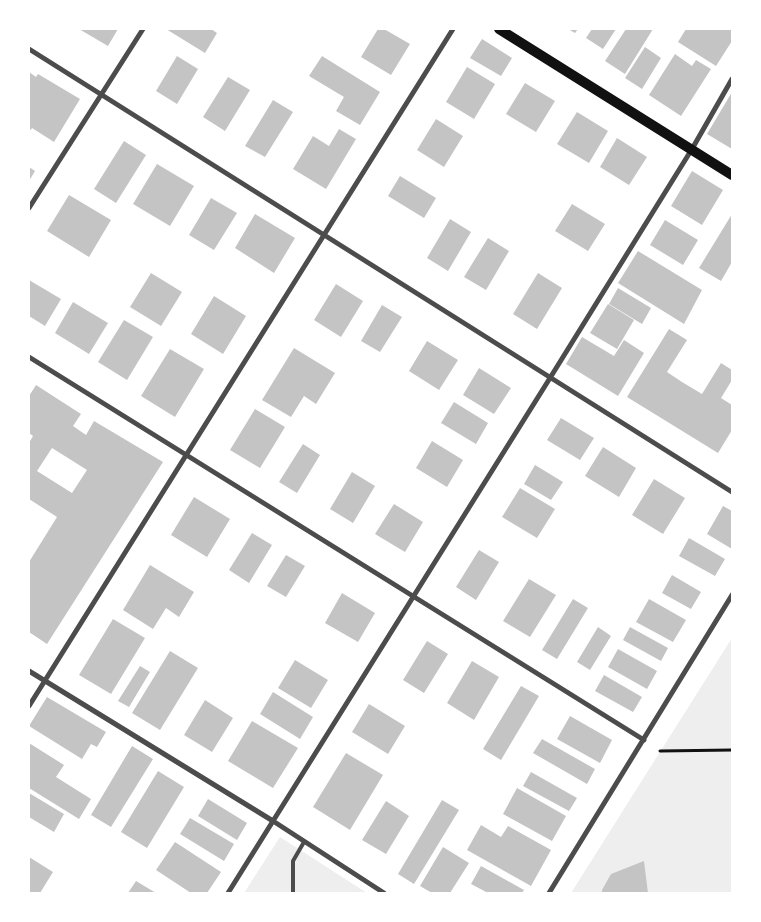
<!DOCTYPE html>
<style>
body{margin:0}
#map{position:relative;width:761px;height:922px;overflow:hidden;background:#fff;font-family:"Asap Condensed",sans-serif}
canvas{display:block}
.frame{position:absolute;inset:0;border:30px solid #fff;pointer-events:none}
</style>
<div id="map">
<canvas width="761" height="922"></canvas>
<div class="frame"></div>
</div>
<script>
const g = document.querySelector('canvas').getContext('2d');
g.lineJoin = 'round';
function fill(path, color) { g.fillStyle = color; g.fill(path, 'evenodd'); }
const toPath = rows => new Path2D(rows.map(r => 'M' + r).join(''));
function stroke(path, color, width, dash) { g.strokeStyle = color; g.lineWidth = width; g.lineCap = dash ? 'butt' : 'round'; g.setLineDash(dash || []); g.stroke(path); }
const green = toPath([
 [732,638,732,893,571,893,653,763],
 [280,837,367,893,244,893]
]);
const building = toPath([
 [79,29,118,29,108,46],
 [166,29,211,29,217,33,205,53],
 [378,29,384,29,410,44,391,75,361,57],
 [568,29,578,29,575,33],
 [592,29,616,29,603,49,586,38],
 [626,29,653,29,625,74,605,61],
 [686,29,732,29,732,41,716,66,678,42],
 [482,39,512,58,501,76,470,58],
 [645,47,661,58,642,89,625,78],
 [675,54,692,66,696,60,711,69,681,116,649,95],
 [177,56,198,69,177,104,156,91],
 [322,56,380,92,360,125,336,111,344,97,309,76],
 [467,67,495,84,474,119,446,102],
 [29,72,36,77,38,74,80,99,54,142,32,128,31,130,29,128],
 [228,77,250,90,225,131,203,117],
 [525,83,555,101,536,132,506,114],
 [732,92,732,149,707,134],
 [273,100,293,112,265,157,245,146],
 [577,112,608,131,589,163,557,144],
 [436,119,463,136,444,167,417,150],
 [339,129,356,139,326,189,293,169,313,136,329,146],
 [617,138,647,157,629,185,600,167],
 [124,141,146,155,116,203,94,189],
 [157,164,194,186,170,226,133,204],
 [29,167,35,171,29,181],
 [692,171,723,190,702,225,671,206],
 [400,176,436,198,424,218,388,196],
 [69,195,111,220,89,257,47,231],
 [211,198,237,213,214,250,189,235],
 [572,204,605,224,588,251,555,231],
 [255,214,295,238,274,273,235,248],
 [732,214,732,262,721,281,699,268],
 [450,219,471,232,448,271,427,258],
 [665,220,698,240,683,265,650,245],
 [488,238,509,251,486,290,464,277],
 [638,251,702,290,684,324,618,283],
 [151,273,182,292,161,326,130,307],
 [538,273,562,288,537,329,513,314],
 [29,280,61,299,45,326,29,316],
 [336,284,363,301,341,337,314,320],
 [618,288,651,308,642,324,609,304],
 [214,296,246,316,223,354,191,334],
 [73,302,108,323,89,354,55,333],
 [608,304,634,320,617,349,590,333],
 [382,305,402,317,380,352,361,341],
 [124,320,153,337,127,380,98,362],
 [669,329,687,340,667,372,682,382,702,394,721,363,732,370,732,380,721,398,732,405,732,430,718,453,627,397],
 [582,337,614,356,624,340,644,353,618,396,566,364],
 [427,341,458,360,439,390,409,371],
 [294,348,335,373,316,404,304,396,291,417,262,400],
 [170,349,204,369,175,417,141,396],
 [479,368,511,388,494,414,463,395],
 [36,385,81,414,73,426,86,435,94,421,163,462,47,644,29,632,29,562,57,517,29,499,29,443,33,436,29,433,29,396],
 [52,448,87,470,72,493,37,471],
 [454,402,488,423,476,444,441,423],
 [255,409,285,427,260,468,230,450],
 [561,418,594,438,580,460,547,440],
 [432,441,463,460,447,487,416,468],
 [303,444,320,455,297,493,279,482],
 [603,447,636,468,619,497,585,476],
 [535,465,563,482,551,500,524,484],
 [352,472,375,486,353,523,330,509],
 [654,479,685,498,663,534,632,515],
 [520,488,555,509,537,538,502,517],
 [194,497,230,519,207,557,171,535],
 [394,504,423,522,405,552,375,534],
 [723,506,732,511,732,549,707,534],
 [252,533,272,545,249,583,229,570],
 [689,538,725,559,715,576,679,556],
 [479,550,499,562,476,600,456,587],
 [286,555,305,566,286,597,267,586],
 [150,565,194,592,179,617,166,608,153,629,123,610],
 [672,575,701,592,691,609,662,593],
 [529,579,556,595,530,637,503,621],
 [342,593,375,613,358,642,325,623],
 [573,599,588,608,557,659,542,650],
 [649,599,686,620,673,642,636,622],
 [113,619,145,638,111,694,79,675],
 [598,627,611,636,590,670,577,662],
 [630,627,668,648,661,661,623,640],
 [427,641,448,654,424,693,403,680],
 [618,649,657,671,647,689,608,667],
 [170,651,198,668,160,730,132,713],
 [295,660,328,680,311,708,278,688],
 [472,661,499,677,474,720,447,703],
 [140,666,150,672,129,707,118,701],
 [604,675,642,697,633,712,595,691],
 [521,686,539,696,501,760,483,749],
 [273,692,313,717,300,739,260,714],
 [47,697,106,732,97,747,91,744,82,759,29,726],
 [205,700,233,718,212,752,184,735],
 [369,704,405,726,388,754,352,732],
 [570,716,612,740,600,763,557,739],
 [252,721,298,748,273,788,228,761],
 [542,739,595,769,587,784,533,753],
 [29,743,64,765,56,777,91,799,79,819,29,788],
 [132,746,153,759,111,827,91,815],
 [346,753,383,775,350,830,313,807],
 [158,771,184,787,147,848,121,832],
 [531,772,577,798,569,811,523,786],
 [517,788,566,816,552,841,503,814],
 [29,793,64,814,54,832,29,817],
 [208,799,247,823,237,840,198,816],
 [442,800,459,810,414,884,398,874],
 [386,801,409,816,386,854,362,840],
 [190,818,234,844,224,861,180,834],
 [481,825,501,837,508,826,551,850,531,886,467,850],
 [175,842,221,872,207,893,191,893,156,870],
 [443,847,469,863,450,893,432,893,420,886],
 [29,857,53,872,40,893,29,893],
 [644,861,648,893,602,893,602,890,611,874],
 [481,866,524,890,522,893,488,893,471,884],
 [136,881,156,893,128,893]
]);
const path = toPath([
 [660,751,732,750]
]);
const service = toPath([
 [293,893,293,861,304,842]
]);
const minor = toPath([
 [29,49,732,492],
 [29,208,143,29],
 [29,357,644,740],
 [29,671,273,821,384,893],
 [29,706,453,29],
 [228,893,550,378,692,149,732,79],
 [549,893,732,595]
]);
const secondary = toPath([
 [499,29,732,175]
]);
fill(green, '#eee');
fill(building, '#c4c4c4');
stroke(path, '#111', 3);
stroke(service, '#4c4c4c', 4);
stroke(minor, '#4c4c4c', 5);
stroke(secondary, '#111', 10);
</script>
